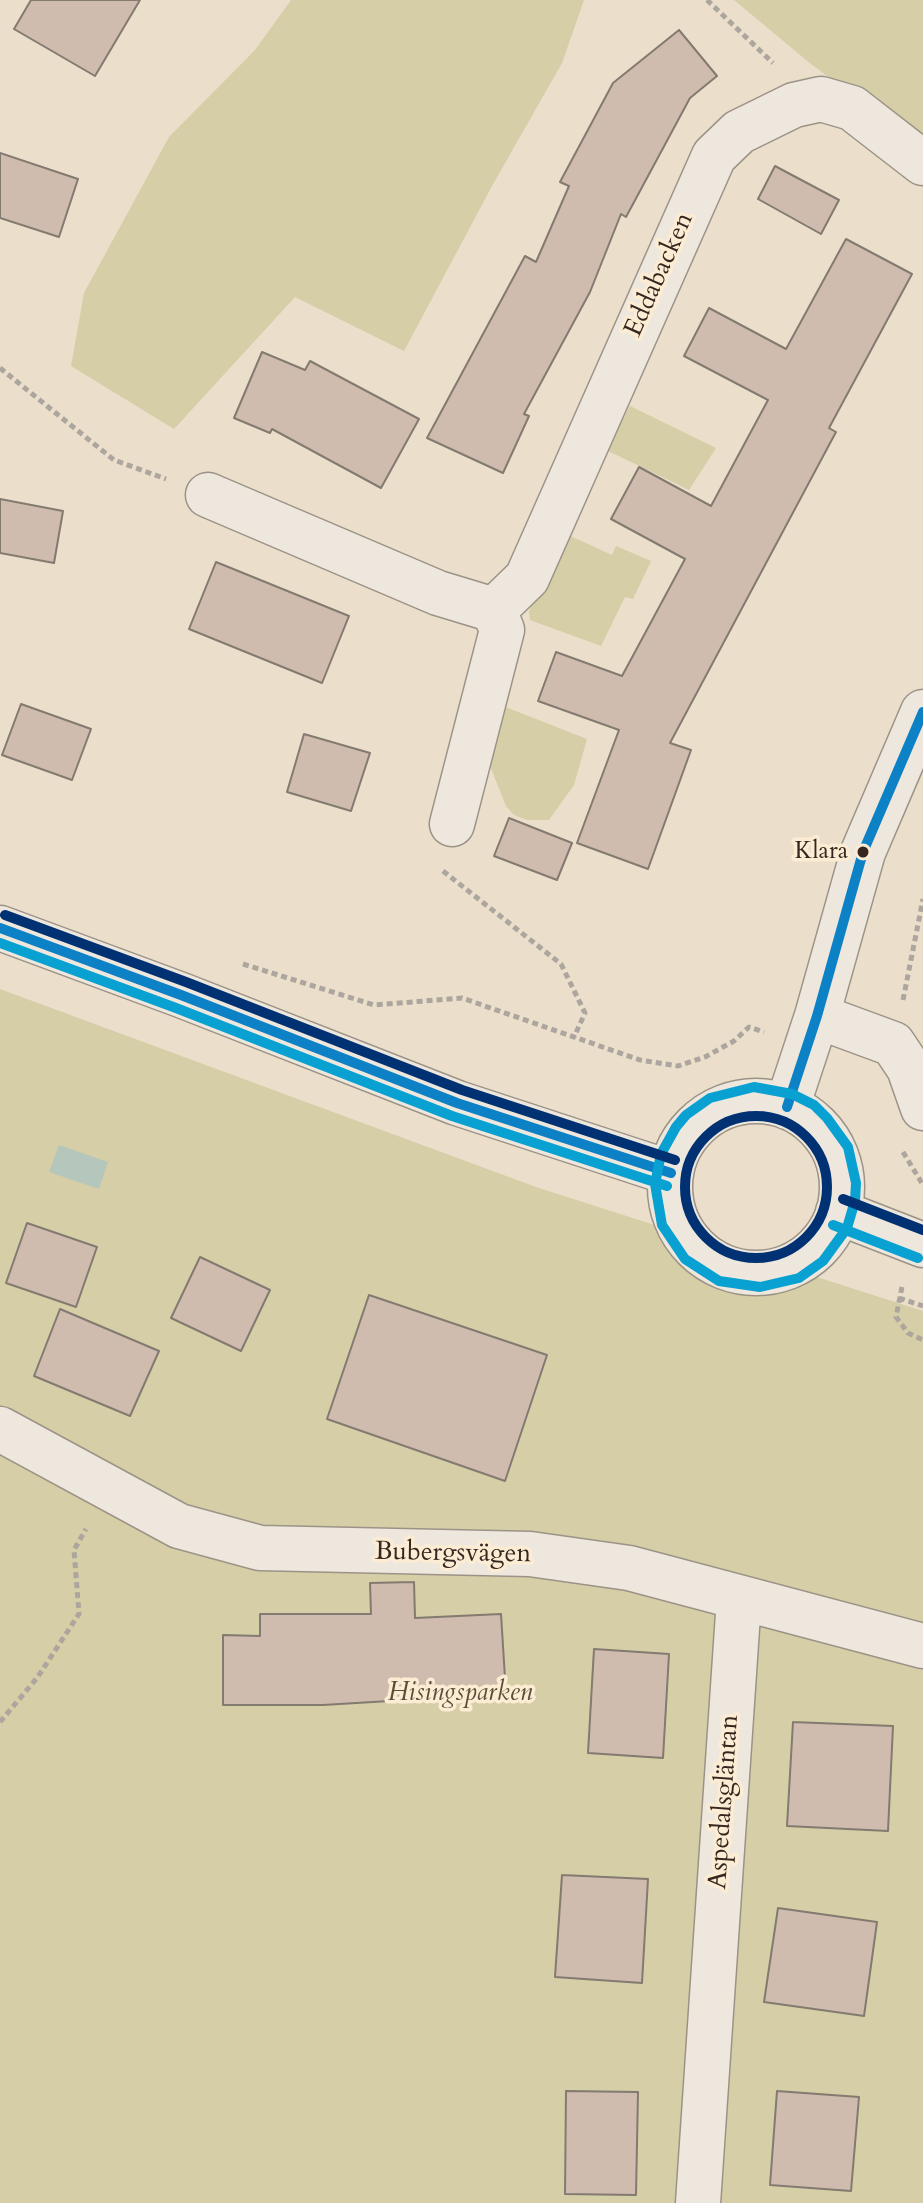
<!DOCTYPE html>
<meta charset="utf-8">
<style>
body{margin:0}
canvas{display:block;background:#ebdeca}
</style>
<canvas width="923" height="2203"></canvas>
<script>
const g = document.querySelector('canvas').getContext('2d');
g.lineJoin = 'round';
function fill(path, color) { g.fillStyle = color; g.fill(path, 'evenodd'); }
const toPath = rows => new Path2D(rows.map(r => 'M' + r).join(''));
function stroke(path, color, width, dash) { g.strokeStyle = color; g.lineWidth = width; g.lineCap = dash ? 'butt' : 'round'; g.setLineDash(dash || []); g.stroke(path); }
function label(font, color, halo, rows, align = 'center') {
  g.font = font + ' Cardo,serif'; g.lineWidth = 7; g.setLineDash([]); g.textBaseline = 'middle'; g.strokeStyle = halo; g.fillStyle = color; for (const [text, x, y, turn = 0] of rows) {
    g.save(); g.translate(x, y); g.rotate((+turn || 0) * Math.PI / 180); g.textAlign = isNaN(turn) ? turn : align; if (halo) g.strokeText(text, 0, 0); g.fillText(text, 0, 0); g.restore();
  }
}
const green = toPath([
 [291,0,584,0,562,63,492,186,404,351,295,297,174,429,71,366,84,293,169,137,255,50],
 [734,0,923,0,923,148,811,64],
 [630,406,716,448,689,490,606,450],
 [564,533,612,555,616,546,651,561,633,599,625,597,601,646,530,620,529,611],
 [503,706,587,739,574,785,549,820,527,820,514,815,506,806,488,761],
 [0,989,536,1187,923,1311,923,2203,0,2203]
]);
const water = toPath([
 [59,1145,108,1162,99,1189,49,1172]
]);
const building = toPath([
 [31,0,140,0,95,76,14,29,31,0],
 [679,30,717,76,690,98,626,217,621,214,590,292,524,414,529,416,503,473,427,438,525,256,536,262,569,186,560,182,613,83,679,30],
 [0,153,78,179,59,237,0,218,0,153],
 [775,166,839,200,821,234,758,199,775,166],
 [846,239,912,274,829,428,836,432,670,743,691,750,648,869,577,843,619,730,538,701,556,652,622,676,685,559,611,519,639,467,711,506,768,400,684,356,709,308,786,349,846,239],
 [262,352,305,370,310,361,419,419,381,488,272,429,270,433,234,418,262,352],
 [0,499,63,511,54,563,0,553,0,499],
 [216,562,349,616,322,683,189,629,216,562],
 [21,704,91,729,72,780,2,755,21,704],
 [304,734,370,753,351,811,287,792,304,734],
 [509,818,572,843,557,880,494,856,509,818],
 [27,1223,97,1247,76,1307,6,1283,27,1223],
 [200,1257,270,1290,241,1351,171,1318,200,1257],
 [369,1295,547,1355,505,1481,327,1419,369,1295],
 [60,1309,159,1351,130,1416,34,1376,60,1309],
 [414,1582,415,1618,501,1614,506,1694,323,1705,223,1705,223,1635,260,1636,260,1614,371,1614,370,1583,414,1582],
 [594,1649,669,1654,663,1758,588,1753,594,1649],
 [793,1722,893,1726,888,1831,787,1826,793,1722],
 [562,1875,648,1879,642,1983,555,1977,562,1875],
 [778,1908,877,1922,864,2016,764,2002,778,1908],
 [566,2091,638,2092,636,2195,565,2194,566,2091],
 [777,2091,859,2097,851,2191,770,2185,777,2091]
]);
const path = toPath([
 [707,0,773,63],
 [0,368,114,460,166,479],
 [443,871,561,964,585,1013,574,1037],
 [243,964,374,1005,462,998,640,1060,678,1066,705,1057,734,1041,749,1027,764,1032],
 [903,1000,923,899],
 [903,1152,923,1185],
 [902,1287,896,1317,908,1333,923,1340],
 [899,1298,923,1306],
 [0,1722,37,1678,79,1614,74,1550,86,1529]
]);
const minor = toPath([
 [208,495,438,593,494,610,527,578,714,156,739,132,794,105,821,99,852,108,923,163],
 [452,824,502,630,494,610],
 [0,928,181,995,457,1103,671,1173],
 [817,1016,893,1044,909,1068,923,1108],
 '670 1187a86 86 0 1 1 172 0a86 86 0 1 1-172 0Z',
 [787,1107,817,1016,863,852,923,712],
 [838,1212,923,1245],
 [0,1429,179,1526,260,1548,530,1554,629,1568,923,1646],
 [698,2203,739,1599]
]);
const bus1 = toPath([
 [0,928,181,995,457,1103,671,1173],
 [787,1107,817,1016,863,852,923,712]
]);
const bus2 = toPath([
 [0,943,176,1008,452,1116,667,1186],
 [792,1094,754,1087,710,1098,686,1115,676,1127,661,1154,655,1184,662,1225,685,1259,719,1281,760,1287,799,1278,823,1261,847,1228,855,1201,856,1183,848,1147,827,1118,814,1105,792,1094],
 [833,1225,918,1258]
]);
const bus3 = toPath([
 [5,915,186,982,462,1090,675,1160],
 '685 1187a71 71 0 1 1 142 0a71 71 0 1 1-142 0Z',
 [843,1199,923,1230]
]);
const markers = [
 [863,852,7,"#35271f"]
];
const busNames = [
 ["Klara",848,852]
];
const streetNames = [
 ["Eddabacken",660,275,-66],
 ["Bubergsvägen",453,1554,1],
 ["Aspedalsgläntan",725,1802,-86]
];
const parkNames = [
 ["Hisingsparken",460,1694]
];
fill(green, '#d6cea7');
fill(water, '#b5c6bc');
fill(building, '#cfbcae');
stroke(building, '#837a70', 2);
stroke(minor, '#9c9387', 47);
stroke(path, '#aca69e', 5, [6, 4]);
stroke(minor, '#eee7dd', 44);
stroke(bus1, '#0c81c5', 10);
stroke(bus2, '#08a1d2', 10);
stroke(bus3, '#003273', 10);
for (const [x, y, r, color] of markers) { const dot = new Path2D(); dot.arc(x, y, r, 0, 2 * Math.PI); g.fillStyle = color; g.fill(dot); stroke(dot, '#fbecd3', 3); }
label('24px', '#35271f', '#fbecd3', busNames, 'right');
label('26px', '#35271f', '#fbecd3', streetNames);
label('italic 26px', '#594e3a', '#fbecd3', parkNames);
</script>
